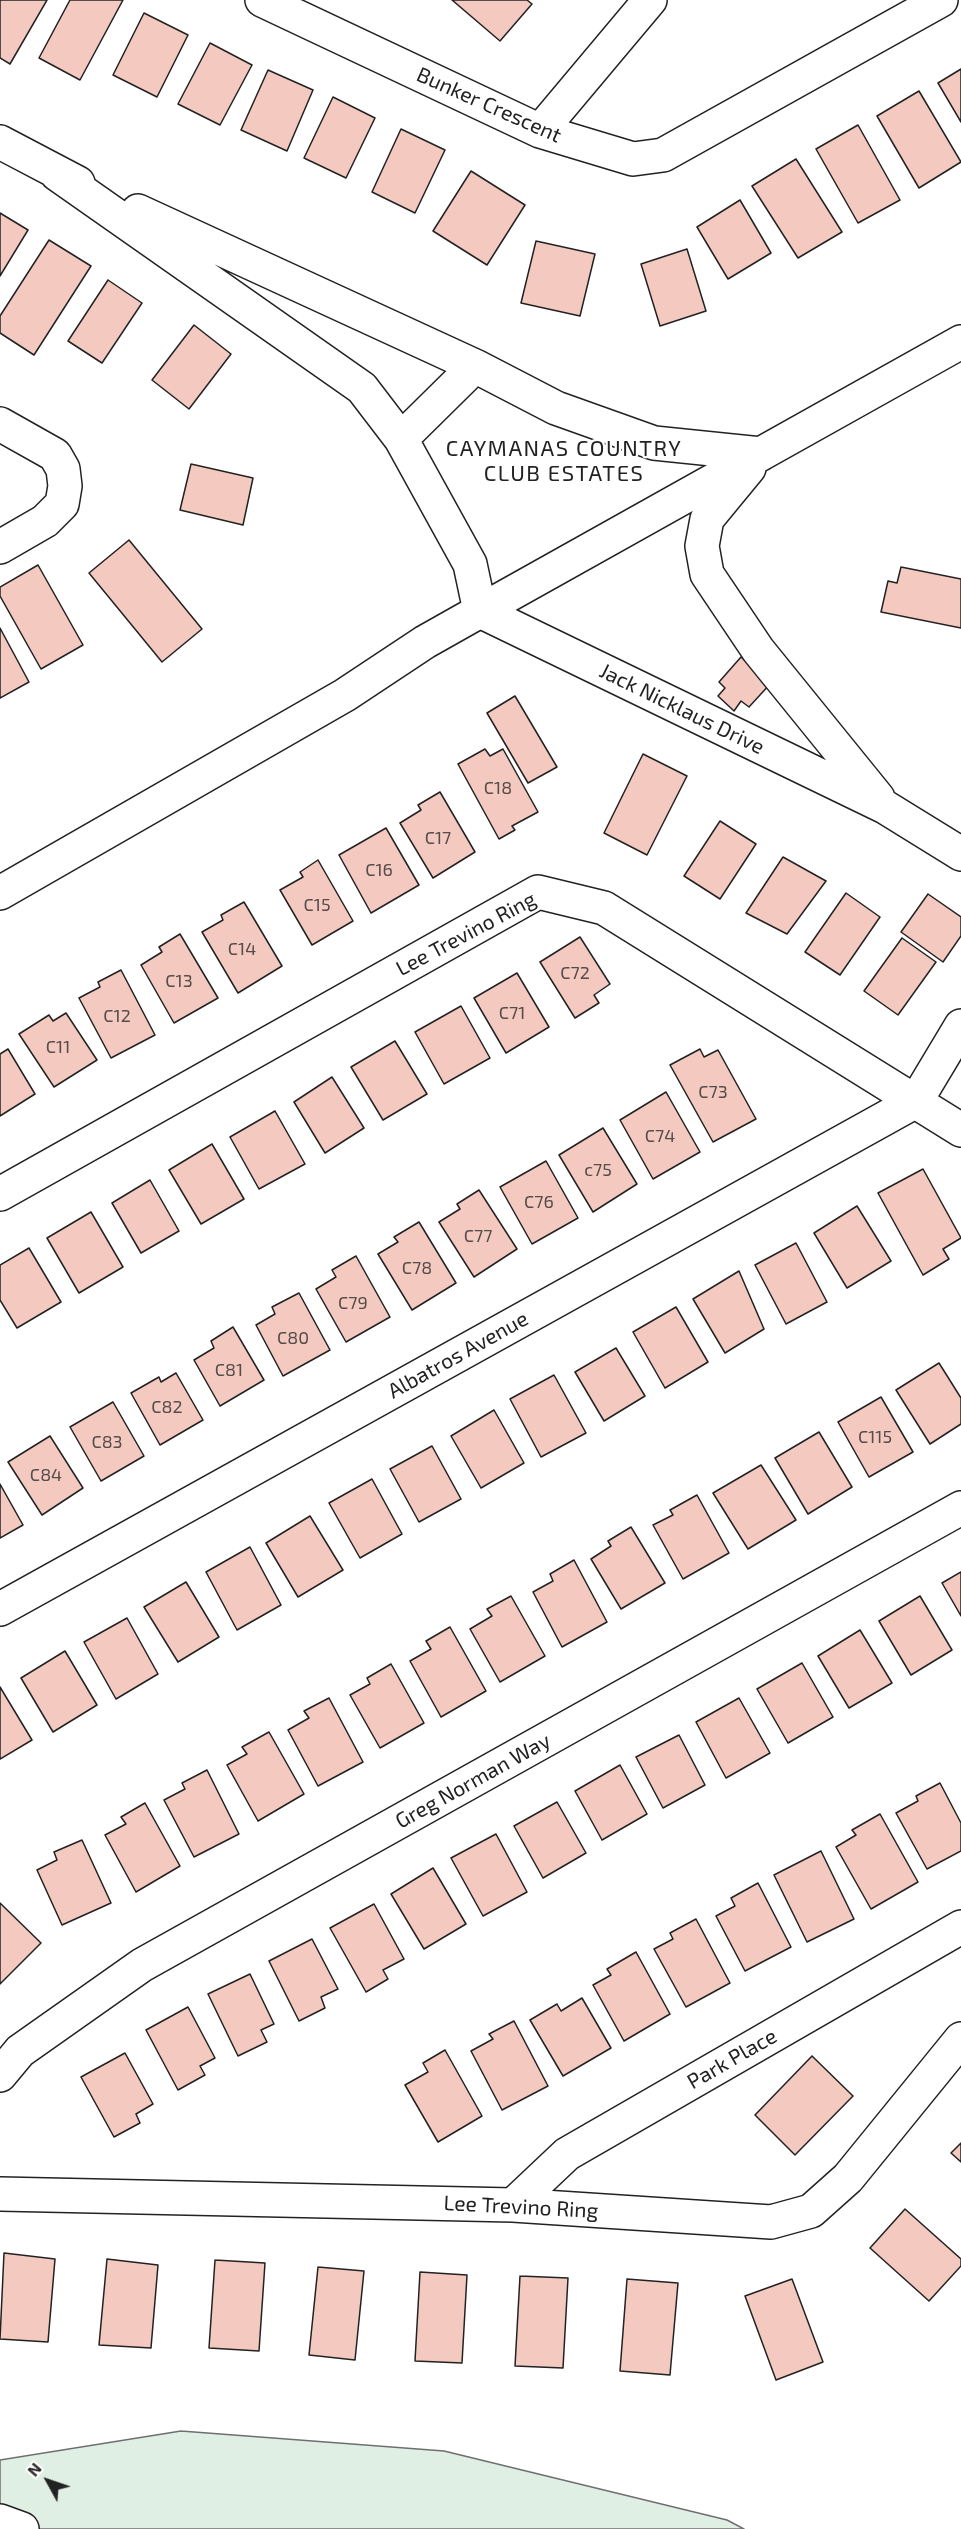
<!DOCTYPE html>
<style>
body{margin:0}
#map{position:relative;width:961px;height:2529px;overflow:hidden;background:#fff;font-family:"Exo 2",sans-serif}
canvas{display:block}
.north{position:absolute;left:18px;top:2451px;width:60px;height:60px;-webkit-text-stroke:4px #fff;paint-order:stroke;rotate:310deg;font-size:16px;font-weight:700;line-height:24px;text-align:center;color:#222}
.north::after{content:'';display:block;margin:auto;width:21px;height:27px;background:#222;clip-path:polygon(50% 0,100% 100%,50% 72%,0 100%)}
</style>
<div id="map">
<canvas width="961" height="2529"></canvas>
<div class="north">N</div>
</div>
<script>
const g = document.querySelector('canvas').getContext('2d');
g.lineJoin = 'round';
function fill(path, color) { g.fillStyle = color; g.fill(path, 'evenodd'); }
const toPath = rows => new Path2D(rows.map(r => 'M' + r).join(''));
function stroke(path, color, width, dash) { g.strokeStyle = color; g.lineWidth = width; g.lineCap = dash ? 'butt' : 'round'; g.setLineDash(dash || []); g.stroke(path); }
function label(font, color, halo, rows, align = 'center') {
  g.font = font + ' "Exo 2",sans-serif'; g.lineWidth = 4.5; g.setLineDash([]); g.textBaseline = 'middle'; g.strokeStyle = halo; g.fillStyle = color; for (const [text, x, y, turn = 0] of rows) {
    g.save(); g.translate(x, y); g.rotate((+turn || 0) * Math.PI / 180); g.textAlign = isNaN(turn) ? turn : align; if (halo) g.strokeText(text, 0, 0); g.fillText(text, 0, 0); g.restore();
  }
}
const green = toPath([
 [181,2431,444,2451,727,2520,744,2529,0,2529,0,2460,181,2431]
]);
const building = toPath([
 [0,0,47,0,10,64,0,58,0,0],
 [70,0,123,0,80,80,39,58,70,0],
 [452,0,527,0,532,4,500,41,452,0],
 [144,13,188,35,157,97,113,75,144,13],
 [210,43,252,65,220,125,178,104,210,43],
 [961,69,961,122,938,83,961,69],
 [268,70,313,90,287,151,241,130,268,70],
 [919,91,961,162,919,188,877,116,919,91],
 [333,97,375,118,346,178,304,158,333,97],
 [858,125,900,200,858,223,816,149,858,125],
 [401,129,445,150,415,213,372,192,401,129],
 [796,159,842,232,798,258,752,186,796,159],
 [471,171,525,205,487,265,433,231,471,171],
 [740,200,771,253,728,279,697,227,740,200],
 [0,213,28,230,0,276,0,213],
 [49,240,91,266,34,355,0,333,0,316,49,240],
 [536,241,595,254,580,316,521,303,536,241],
 [687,249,706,311,660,326,641,264,687,249],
 [108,280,142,303,102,363,68,341,108,280],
 [194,325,231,354,189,409,152,380,194,325],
 [191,464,253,478,243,525,180,510,191,464],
 [129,540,202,629,162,662,89,573,129,540],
 [38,565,83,645,41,669,0,596,0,587,38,565],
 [901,567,961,579,961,628,881,612,888,581,897,583,901,567],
 [0,628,29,682,0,698,0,628],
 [741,657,771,683,749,707,741,701,734,711,718,696,725,688,719,682,741,657],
 [515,696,557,767,528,783,487,713,515,696],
 [485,749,490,756,503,749,538,812,512,826,515,830,499,839,458,764,485,749],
 [643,754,687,776,647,855,604,833,643,754],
 [440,792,475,852,433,878,400,823,421,810,418,805,440,792],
 [720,821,756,844,720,899,684,876,720,821],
 [386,828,419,885,371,913,339,855,386,828],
 [783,857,826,881,787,934,746,913,783,857],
 [318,860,353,921,312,945,280,890,303,877,300,872,318,860],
 [846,893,880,917,840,975,805,952,846,893],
 [928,894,961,917,961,936,943,962,901,932,928,894],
 [244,902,282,966,238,993,202,932,223,920,221,915,244,902],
 [180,934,218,998,174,1023,141,965,162,952,159,947,180,934],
 [580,937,610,984,594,995,599,1003,575,1018,540,962,580,937],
 [902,938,936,962,898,1015,864,991,902,938],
 [121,970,155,1035,111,1058,79,998,100,987,98,982,121,970],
 [517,973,549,1027,506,1053,474,998,517,973],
 [461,1006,490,1058,444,1084,415,1032,461,1006],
 [66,1013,97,1060,54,1087,19,1034,49,1015,53,1021,66,1013],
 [395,1041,427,1094,383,1120,351,1067,395,1041],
 [8,1049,35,1094,0,1116,0,1054,8,1049],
 [700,1049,704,1057,718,1050,756,1119,713,1142,670,1065,700,1049],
 [332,1077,364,1128,325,1153,294,1102,332,1077],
 [666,1092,700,1152,653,1179,620,1120,666,1092],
 [275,1111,305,1164,259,1189,230,1137,275,1111],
 [603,1128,637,1184,593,1212,559,1155,603,1128],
 [212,1144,244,1199,201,1224,169,1170,212,1144],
 [546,1161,578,1218,532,1244,500,1187,546,1161],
 [923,1169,961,1238,943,1249,949,1259,923,1275,878,1193,923,1169],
 [150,1180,179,1231,141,1253,112,1203,150,1180],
 [479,1190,517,1249,474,1277,439,1222,460,1209,457,1204,479,1190],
 [857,1206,891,1261,847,1288,814,1233,857,1206],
 [91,1212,123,1267,79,1293,47,1238,91,1212],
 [419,1222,456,1283,412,1310,378,1254,398,1242,394,1237,419,1222],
 [796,1243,827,1302,786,1324,755,1265,796,1243],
 [29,1248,61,1302,17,1328,0,1300,0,1265,29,1248],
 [356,1256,390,1317,346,1342,316,1289,336,1277,332,1270,356,1256],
 [739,1271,764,1329,725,1353,693,1299,739,1271],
 [299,1293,330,1350,283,1376,256,1325,275,1314,272,1307,299,1293],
 [676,1307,708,1362,665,1388,633,1332,676,1307],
 [233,1327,264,1380,220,1406,194,1360,214,1348,211,1341,233,1327],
 [616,1348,645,1396,604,1421,575,1372,616,1348],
 [939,1363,961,1398,961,1424,930,1444,896,1390,939,1363],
 [176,1373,203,1420,160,1445,131,1393,159,1377,161,1382,176,1373],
 [554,1375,586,1433,541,1457,510,1399,554,1375],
 [881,1397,913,1452,869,1477,838,1422,881,1397],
 [113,1402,144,1456,101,1481,70,1427,113,1402],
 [494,1410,524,1463,481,1488,451,1436,494,1410],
 [819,1432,852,1487,808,1514,775,1458,819,1432],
 [50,1436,83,1488,42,1515,8,1462,50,1436],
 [432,1446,461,1499,419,1522,390,1469,432,1446],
 [761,1465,796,1520,748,1549,713,1493,761,1465],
 [372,1479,402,1534,360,1558,329,1503,372,1479],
 [0,1484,23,1525,0,1538,0,1484],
 [697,1495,729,1553,683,1579,653,1525,673,1515,670,1510,697,1495],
 [310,1516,343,1570,298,1597,266,1543,310,1516],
 [631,1527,665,1583,621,1609,591,1559,611,1546,608,1541,631,1527],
 [250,1547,281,1605,237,1630,206,1572,250,1547],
 [574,1560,607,1622,562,1647,533,1592,553,1581,550,1574,574,1560],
 [961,1572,961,1616,942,1583,961,1572],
 [186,1582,219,1637,178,1662,144,1607,186,1582],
 [511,1596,545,1656,500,1682,470,1629,492,1616,487,1609,511,1596],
 [920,1596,952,1650,911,1675,879,1621,920,1596],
 [127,1618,158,1674,116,1699,84,1642,127,1618],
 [450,1627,486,1691,441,1717,410,1661,431,1649,426,1641,450,1627],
 [860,1630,892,1683,849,1708,818,1656,860,1630],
 [65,1651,97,1705,53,1732,21,1678,65,1651],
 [802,1663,833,1717,788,1743,757,1689,802,1663],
 [391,1664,424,1723,380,1748,350,1695,370,1684,367,1678,391,1664],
 [0,1687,32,1740,0,1759,0,1687],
 [329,1698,363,1762,318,1786,288,1730,309,1718,304,1711,329,1698],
 [739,1698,770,1753,726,1778,696,1722,739,1698],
 [269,1732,304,1794,258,1821,227,1765,247,1754,242,1747,269,1732],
 [679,1735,705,1785,663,1808,636,1757,679,1735],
 [620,1765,647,1814,602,1840,575,1791,620,1765],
 [207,1770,239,1834,194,1857,164,1800,185,1789,182,1783,207,1770],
 [940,1783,961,1823,961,1851,927,1869,896,1813,918,1801,916,1796,940,1783],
 [557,1802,586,1853,543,1878,514,1826,557,1802],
 [145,1803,180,1866,136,1892,105,1835,126,1824,121,1817,145,1803],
 [880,1814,918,1882,871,1909,836,1847,856,1835,852,1830,880,1814],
 [496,1834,527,1892,483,1916,451,1858,496,1834],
 [82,1840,111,1903,62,1925,37,1870,57,1860,54,1852,82,1840],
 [821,1851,854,1919,807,1942,774,1875,821,1851],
 [433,1868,466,1924,424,1949,391,1894,433,1868],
 [758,1883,791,1947,745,1971,716,1916,735,1906,731,1898,758,1883],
 [0,1903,41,1943,0,1984,0,1903],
 [374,1904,404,1959,383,1970,388,1979,366,1992,330,1928,374,1904],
 [696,1919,730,1983,686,2007,654,1949,673,1939,670,1933,696,1919],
 [312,1939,338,1989,321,1997,325,2008,299,2021,269,1961,312,1939],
 [636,1952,670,2014,624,2041,593,1985,611,1975,607,1969,636,1952],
 [250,1974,274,2024,261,2030,267,2042,238,2056,208,1994,250,1974],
 [582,1998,611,2048,563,2076,530,2020,557,2004,561,2011,582,1998],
 [188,2007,215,2058,200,2066,205,2075,178,2090,146,2030,188,2007],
 [514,2021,548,2086,502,2110,471,2051,493,2039,489,2034,514,2021],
 [445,2050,482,2116,438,2142,405,2085,428,2072,423,2063,445,2050],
 [125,2053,153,2104,136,2114,140,2123,114,2137,81,2077,125,2053],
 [812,2056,853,2096,795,2155,755,2115,812,2056],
 [961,2143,961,2162,951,2153,961,2143],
 [905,2209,961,2259,961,2266,929,2301,870,2248,905,2209],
 [4,2253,55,2259,48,2342,0,2339,4,2253],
 [107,2259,158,2265,151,2348,99,2345,107,2259],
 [215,2260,265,2263,259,2351,209,2348,215,2260],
 [318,2267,364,2271,355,2360,309,2355,318,2267],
 [420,2272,467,2275,462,2363,415,2361,420,2272],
 [520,2276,568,2278,563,2368,515,2366,520,2276],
 [627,2279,678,2283,670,2375,620,2371,627,2279],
 [792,2279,823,2362,776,2380,745,2296,792,2279]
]);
const minor = toPath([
 [262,0,540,131,633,159,663,155,941,0],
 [540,131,650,0],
 [0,142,78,183],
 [57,174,362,388,401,439,470,564,480,611,885,807,961,854],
 [138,211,475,366,556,408,654,443,761,454],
 [0,424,55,455,63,469,65,486,62,504,45,521,0,547],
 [401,439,475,366],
 [749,468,707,519,702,546,707,574,758,650,878,798],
 [0,893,345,695,425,642,480,611,961,342],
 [0,1194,538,892,604,908,961,1130],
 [0,1609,916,1101,961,1026],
 [0,2075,20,2051,142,1965,961,1508],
 [0,2194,513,2205,771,2222,811,2211,848,2178,961,2039],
 [513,2205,567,2154,961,1927]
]);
const motorway = toPath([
 [0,2521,22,2529]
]);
const numberNames = [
 ["C18",498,788],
 ["C17",438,838],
 ["C16",379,870],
 ["C15",317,905],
 ["C14",242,949],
 ["C72",575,973],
 ["C13",179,981],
 ["C71",512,1013],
 ["C12",117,1016],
 ["C11",58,1047],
 ["C73",713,1092],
 ["C74",660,1136],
 ["c75",598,1170],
 ["C76",539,1202],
 ["C77",478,1236],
 ["C78",417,1268],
 ["C79",353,1303],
 ["C80",293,1338],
 ["C81",229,1370],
 ["C82",167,1407],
 ["C115",875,1437],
 ["C83",107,1442],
 ["C84",46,1475]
];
const streetNames = [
 ["Bunker Crescent",489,105,24],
 ["Jack Nicklaus Drive",682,709,26],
 ["Lee Trevino Ring",466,934,-28],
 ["Albatros Avenue",458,1355,-29],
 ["Greg Norman Way",473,1781,-29],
 ["Park Place",732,2059,-30],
 ["Lee Trevino Ring",521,2207,3]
];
const neighbourhoodNames = [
 ["CAYMANAS COUNTRY",564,449],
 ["CLUB ESTATES",564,474]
];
fill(green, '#e0efe3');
stroke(green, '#6f6f6f', 1.5);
fill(building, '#f3c9c0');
stroke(building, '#222', 1.5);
stroke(minor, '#222', 36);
stroke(motorway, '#222', 36);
stroke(minor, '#fff', 33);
stroke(motorway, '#fff', 33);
label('18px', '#564c4a', null, numberNames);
label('21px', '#222', '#fff', streetNames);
g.letterSpacing = '1.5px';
label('22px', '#222', '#fff', neighbourhoodNames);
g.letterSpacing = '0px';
</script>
